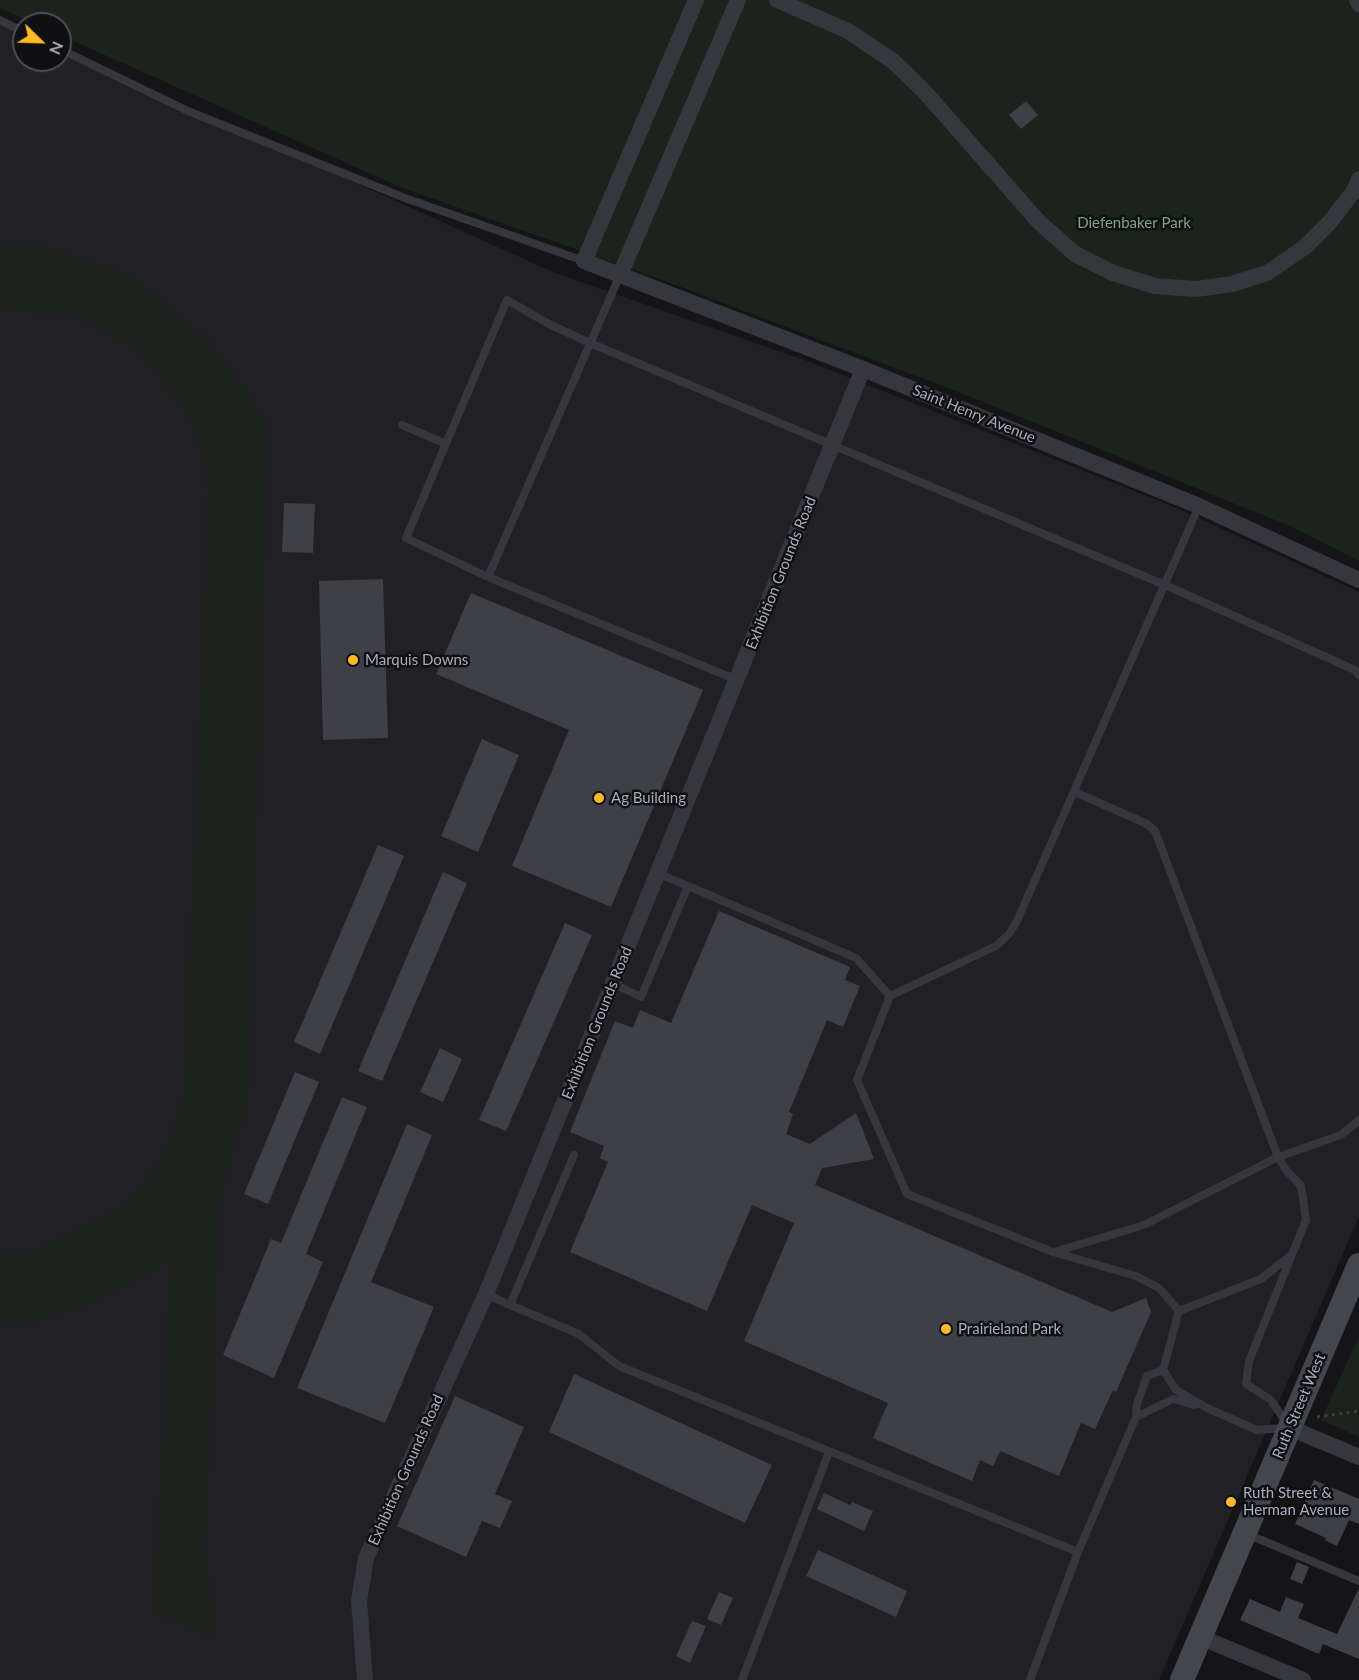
<!DOCTYPE html>
<style>
body{margin:0}
#map{position:relative;width:1359px;height:1680px;overflow:hidden;background:#151518;font-family:Lato,sans-serif}
canvas{display:block}
.north{position:absolute;left:12px;top:12px;width:60px;height:60px;box-sizing:border-box;background:#101013;border:2px solid #4c4e55;border-radius:50%;rotate:113deg;font-size:16px;font-weight:700;line-height:24px;text-align:center;color:#a6acb9}
.north::after{content:'';display:block;margin:auto;width:21px;height:27px;background:#ffba26;clip-path:polygon(50% 0,100% 100%,50% 72%,0 100%)}
</style>
<div id="map">
<canvas width="1359" height="1680"></canvas>
<div class="north">N</div>
</div>
<script>
const g = document.querySelector('canvas').getContext('2d');
g.lineJoin = 'round';
function fill(path, color) { g.fillStyle = color; g.fill(path, 'evenodd'); }
const toPath = rows => new Path2D(rows.map(r => 'M' + r).join(''));
function stroke(path, color, width, dash) { g.strokeStyle = color; g.lineWidth = width; g.lineCap = dash ? 'butt' : 'round'; g.setLineDash(dash || []); g.stroke(path); }
function label(font, color, halo, rows, align = 'center') {
  g.font = font + ' Lato,sans-serif'; g.lineWidth = 5; g.setLineDash([]); g.textBaseline = 'middle'; g.strokeStyle = halo; g.fillStyle = color; for (const [text, x, y, turn = 0] of rows) {
    g.save(); g.translate(x, y); g.rotate((+turn || 0) * Math.PI / 180); g.textAlign = isNaN(turn) ? turn : align; if (halo) g.strokeText(text, 0, 0); g.fillText(text, 0, 0); g.restore();
  }
}
const built = toPath([
 [0,22,24,33,24,60,60,60,60,49,555,273,810,362,1172,506,1359,592,1359,1216,1159,1680,0,1680]
]);
const green = toPath([
 [0,0,1359,0,1359,561,1290,526,956,391,657,278,400,187,60,35,60,24,35,24,0,8],
 [25,242,131,276,210,342,268,423,248,1097,233,1147,219,1205,205,1546,215,1636,155,1613,170,1260,109,1294,28,1325,0,1323,0,1253,28,1254,118,1211,161,1162,184,1096,207,553,208,470,188,413,136,348,73,316,0,309,0,244],
 [1359,1336,1359,1437,1321,1420]
]);
const building = toPath([
 [1026,101,1038,115,1021,129,1009,115],
 [284,503,315,504,313,553,282,552],
 [383,579,388,738,323,740,319,581],
 [471,593,703,690,611,907,512,866,569,730,436,674],
 [482,739,519,755,478,852,441,836],
 [378,845,404,856,320,1054,294,1042],
 [443,872,467,883,382,1081,358,1071],
 [719,911,850,967,845,980,860,986,843,1027,827,1020,789,1112,793,1114,786,1134,810,1144,856,1113,874,1159,822,1168,815,1185,1112,1312,1146,1298,1151,1312,1116,1392,1113,1390,1095,1429,1081,1423,1059,1476,1000,1451,993,1466,980,1460,972,1481,873,1438,888,1403,744,1341,794,1223,752,1205,707,1311,570,1252,608,1162,600,1158,604,1146,570,1132,615,1021,633,1028,640,1010,671,1023],
 [565,923,592,935,506,1131,479,1120],
 [440,1048,462,1059,443,1102,420,1092],
 [295,1072,319,1082,268,1204,244,1194],
 [342,1097,367,1107,306,1254,323,1262,274,1378,223,1355,271,1239,281,1243],
 [407,1124,432,1135,371,1282,434,1307,385,1423,297,1388],
 [574,1374,772,1465,745,1523,549,1432],
 [455,1396,524,1427,495,1494,512,1501,500,1528,482,1521,466,1557,397,1526],
 [1314,1480,1359,1499,1359,1524,1349,1520,1337,1546,1325,1540,1326,1538,1295,1524],
 [824,1493,850,1505,852,1502,873,1511,864,1531,817,1509],
 [818,1550,907,1591,896,1617,806,1576],
 [1297,1562,1309,1567,1302,1584,1290,1579],
 [1359,1588,1359,1659,1323,1644,1319,1654,1240,1620,1250,1599,1280,1612,1286,1597,1304,1604,1298,1618,1337,1634],
 [719,1592,733,1598,721,1625,707,1619],
 [692,1621,706,1626,690,1663,676,1656]
]);
const path = toPath([
 [1317,1417,1359,1411]
]);
const lane = toPath([
 [0,20,24,32],
 [60,49,188,111,405,198,584,261],
 [402,425,446,444],
 [488,577,620,275],
 [737,680,488,577,406,538,507,300,549,324,590,343,1165,585,1355,670,1359,675],
 [657,873,688,886],
 [614,984,641,997,688,886,856,958,890,996],
 [574,1155,510,1305,579,1334,619,1366,1078,1552],
 [1054,1252,1144,1225,1278,1157,1155,831,1147,824,1075,792],
 [486,1294,510,1305],
 [1179,1311,1159,1288,1136,1276,1053,1252,907,1194,857,1080,890,996,996,946,1009,934,1017,921,1199,506],
 [1179,1311,1163,1370,1176,1390,1207,1408,1257,1430,1285,1428],
 [1179,1311,1261,1279,1290,1256],
 [1136,1417,1173,1399,1194,1405],
 [1287,1424,1271,1400,1246,1384,1249,1361,1306,1220,1301,1186,1286,1170,1278,1157,1341,1135,1359,1120],
 [1247,1534,1359,1581],
 [742,1680,829,1452],
 [1030,1680,1078,1552,1136,1417,1137,1404,1147,1376,1163,1370]
]);
const street = toPath([
 [696,0,584,261,863,369,1199,506,1359,580],
 [777,0,848,31,894,62,923,90,1039,222,1075,254,1113,273,1155,286,1196,289,1232,284,1267,273,1305,247,1329,223,1354,191,1359,179],
 [1357,0,1359,4],
 [620,275,738,0],
 [1290,1428,1359,1457],
 [1200,1637,1303,1680],
 [365,1680,359,1601,366,1558,486,1294,863,369]
]);
const secondary = toPath([
 [1182,1680,1359,1265]
]);
const markers = [
 [353,660,6,"#ffba26"],
 [599,798,6,"#ffba26"],
 [946,1329,6,"#ffba26"],
 [1231,1502,6,"#ffba26"]
];
const parkNames = [
 ["Diefenbaker Park",1134,223]
];
const streetNames = [
 ["Saint Henry Avenue",974,414,22],
 ["Exhibition Grounds Road",781,573,-68],
 ["Exhibition Grounds Road",597,1023,-68],
 ["Ruth Street West",1299,1406,-67],
 ["Exhibition Grounds Road",406,1470,-66]
];
const poiNames = [
 ["Marquis Downs",365,660],
 ["Ag Building",611,798],
 ["Prairieland Park",958,1329],
 ["Ruth Street &",1243,1493],
 ["Herman Avenue",1243,1510]
];
fill(built, '#212125');
fill(green, '#1b231c');
fill(building, '#3f4045');
stroke(path, '#3c3e44', 3, [3, 4.5]);
stroke(lane, '#36373d', 8);
stroke(street, '#36373d', 16);
stroke(secondary, '#44464d', 24);
for (const [x, y, r, color] of markers) { const dot = new Path2D(); dot.arc(x, y, r, 0, 2 * Math.PI); g.fillStyle = color; g.fill(dot); stroke(dot, '#101013', 2); }
label('15px', '#7ba67f', '#101013', parkNames);
label('15px', '#a6acb9', '#101013', streetNames);
label('15px', '#a6acb9', '#101013', poiNames, 'left');
</script>
